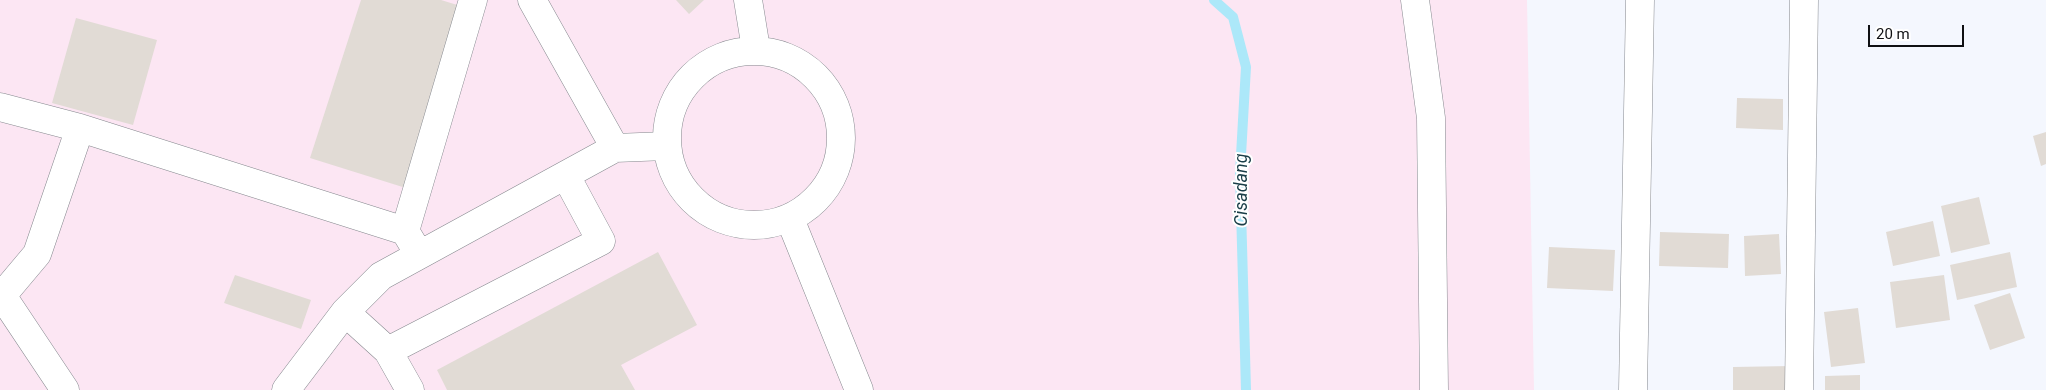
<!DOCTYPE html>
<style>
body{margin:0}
#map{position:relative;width:2046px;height:390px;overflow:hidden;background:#f4f7fe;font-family:Roboto,sans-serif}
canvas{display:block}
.scale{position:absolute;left:1868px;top:25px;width:96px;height:22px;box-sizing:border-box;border:2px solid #0f1013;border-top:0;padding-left:6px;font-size:15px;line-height:18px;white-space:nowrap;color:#0f1013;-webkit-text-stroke:4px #fff;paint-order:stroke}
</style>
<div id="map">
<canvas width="2046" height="390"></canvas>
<div class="scale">20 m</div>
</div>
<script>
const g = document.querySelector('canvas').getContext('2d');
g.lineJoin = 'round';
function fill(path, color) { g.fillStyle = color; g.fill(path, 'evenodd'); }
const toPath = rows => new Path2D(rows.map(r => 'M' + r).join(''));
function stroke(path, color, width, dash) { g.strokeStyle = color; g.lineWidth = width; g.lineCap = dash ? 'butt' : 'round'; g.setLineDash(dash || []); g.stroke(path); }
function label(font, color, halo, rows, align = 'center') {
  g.font = font + ' Roboto,sans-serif'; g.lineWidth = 4; g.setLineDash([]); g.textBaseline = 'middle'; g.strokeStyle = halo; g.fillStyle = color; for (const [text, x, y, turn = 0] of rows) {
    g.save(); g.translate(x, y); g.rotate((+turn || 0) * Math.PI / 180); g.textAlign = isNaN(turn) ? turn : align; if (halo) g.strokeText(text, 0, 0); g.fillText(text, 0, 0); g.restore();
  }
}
const industrial = toPath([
 [0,0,1527,0,1534,390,0,390]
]);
const stream = toPath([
 [1214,0,1233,17,1246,67,1240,173,1246,390]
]);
const building = toPath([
 [361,0,441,0,467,8,409,189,310,158],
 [676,0,704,0,689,14],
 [76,18,157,40,133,125,52,103],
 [1737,98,1783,99,1783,130,1736,128],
 [2046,132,2046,164,2041,166,2033,136],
 [1979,197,1990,244,1951,253,1941,206],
 [1933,221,1940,256,1893,266,1886,232],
 [1660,232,1729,234,1728,268,1659,266],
 [1779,234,1781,274,1745,276,1744,236],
 [1549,247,1615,250,1613,291,1547,288],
 [658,252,697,325,621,365,635,390,447,390,437,370],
 [2010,252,2017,287,1957,300,1950,265],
 [235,275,311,300,301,329,224,303],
 [1944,275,1950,320,1896,328,1890,282],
 [2010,293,2025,338,1990,350,1974,305],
 [1858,308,1865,363,1831,367,1824,312],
 [1791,366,1791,390,1733,390,1733,367],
 [1860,375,1860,390,1825,390,1825,376]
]);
const minor = toPath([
 [532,0,615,148],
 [748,0,756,49],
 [1415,0,1431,118,1434,390],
 '667 138a87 87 0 1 1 174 0a87 87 0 1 1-174 0Z',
 [0,107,80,128,405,231],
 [790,219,859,390],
 [414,246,405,231,473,0],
 [3,297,65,390],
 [0,298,37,254,80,128],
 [345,312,388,351,410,390],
 [388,351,601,241,566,176],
 [286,390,345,312,381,276,615,148,666,146],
 [1633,390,1640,0],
 [1799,390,1804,0]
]);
const waterNames = [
 ["Cisadang",1242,190,-90]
];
fill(industrial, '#fce6f3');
stroke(stream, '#ace8f9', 10);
fill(building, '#e1dbd5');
stroke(minor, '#86898f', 29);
stroke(minor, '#fff', 28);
label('italic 18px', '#1a3e48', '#fff', waterNames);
</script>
